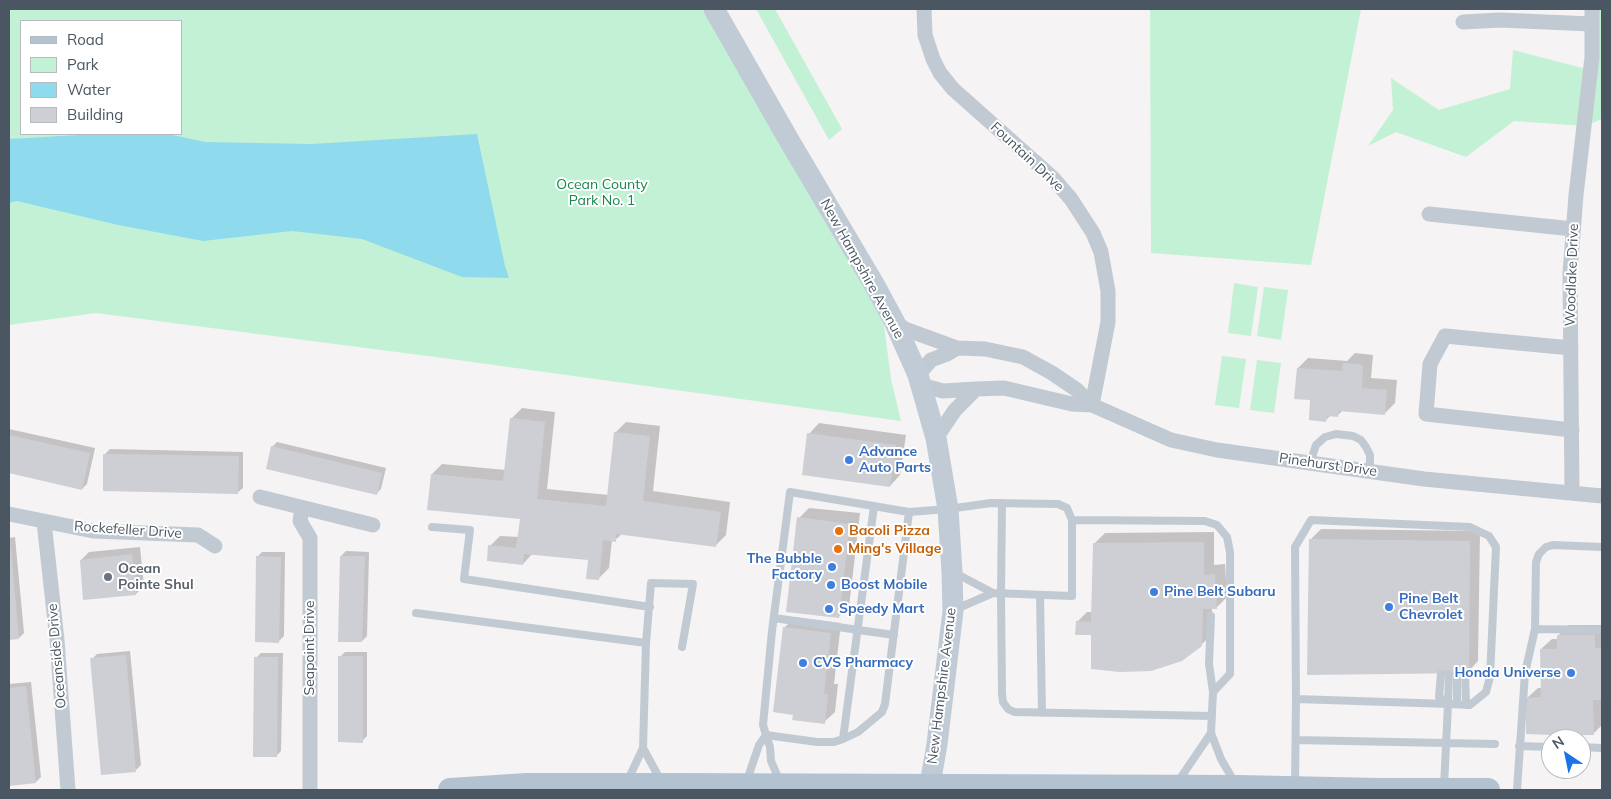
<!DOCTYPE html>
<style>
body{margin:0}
#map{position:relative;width:1611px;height:799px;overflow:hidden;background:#f5f3f3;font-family:Mulish,sans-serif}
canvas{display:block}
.frame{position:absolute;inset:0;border:10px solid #4a5661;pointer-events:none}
.legend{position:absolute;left:20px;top:20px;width:162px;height:115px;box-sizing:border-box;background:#fff;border:1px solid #b7bbc0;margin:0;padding:6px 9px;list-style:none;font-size:15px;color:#4a5661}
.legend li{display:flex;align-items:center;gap:10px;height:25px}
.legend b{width:25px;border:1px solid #b7bbc0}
.north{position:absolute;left:1541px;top:729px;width:50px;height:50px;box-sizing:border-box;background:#fff;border:1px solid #b7bbc0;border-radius:50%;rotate:326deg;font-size:14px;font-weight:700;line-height:20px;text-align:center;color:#4a5661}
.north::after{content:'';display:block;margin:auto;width:18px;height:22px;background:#1a73e8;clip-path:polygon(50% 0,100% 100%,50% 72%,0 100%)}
</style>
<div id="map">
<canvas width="1611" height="799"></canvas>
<div class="frame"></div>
<ul class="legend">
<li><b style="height:6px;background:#b3c2d1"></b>Road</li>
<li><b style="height:14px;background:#c3f1d5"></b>Park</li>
<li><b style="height:14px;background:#90daee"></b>Water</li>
<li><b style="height:14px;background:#cdcfd5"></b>Building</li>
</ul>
<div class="north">N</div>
</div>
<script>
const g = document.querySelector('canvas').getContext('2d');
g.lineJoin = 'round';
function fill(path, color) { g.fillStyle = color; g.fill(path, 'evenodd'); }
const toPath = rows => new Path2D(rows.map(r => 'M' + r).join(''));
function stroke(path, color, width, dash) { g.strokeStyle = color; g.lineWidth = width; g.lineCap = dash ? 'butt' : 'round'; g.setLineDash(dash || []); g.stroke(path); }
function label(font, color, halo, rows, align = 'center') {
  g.font = font + ' Mulish,sans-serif'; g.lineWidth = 4; g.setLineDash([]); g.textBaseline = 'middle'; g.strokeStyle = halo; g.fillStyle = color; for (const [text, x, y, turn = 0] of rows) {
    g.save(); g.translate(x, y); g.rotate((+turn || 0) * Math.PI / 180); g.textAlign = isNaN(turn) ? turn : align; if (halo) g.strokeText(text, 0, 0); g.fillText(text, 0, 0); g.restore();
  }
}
const green = toPath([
 [9,9,714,9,790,142,884,325,891,379,901,421,443,358,96,313,9,325],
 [21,21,181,21,181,134,21,134],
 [756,9,775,9,842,129,829,140],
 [1150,9,1361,9,1311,265,1151,253],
 [1596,9,1602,9,1602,119,1585,126,1514,121,1466,157,1396,132,1368,146,1393,110,1391,78,1439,110,1510,89,1513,50,1590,70],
 [1234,283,1258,287,1251,336,1228,333],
 [1264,287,1288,290,1281,340,1257,336],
 [1222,356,1246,359,1239,408,1215,405],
 [1257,360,1281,363,1274,413,1250,410]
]);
const water = toPath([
 [96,134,168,134,205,142,311,144,477,134,505,266,509,278,462,277,362,239,292,231,203,241,118,225,17,201,9,203,9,139]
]);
const shadow = toPath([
 [1355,353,1373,355,1371,378,1397,380,1395,403,1385,413,1343,410,1338,415,1331,415,1326,420,1312,399,1298,368,1308,358,1347,361],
 [522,408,555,412,547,489,609,495,615,433,626,422,660,426,653,491,730,502,726,535,715,546,622,534,615,540,612,540,609,568,598,579,590,559,533,553,523,564,490,546,500,536,519,537,521,518,432,474,442,464,506,470,511,419],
 [819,423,906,435,900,475,890,486,809,434],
 [9,429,95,448,87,484,82,489,9,472],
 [277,442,386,468,381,489,376,494,272,447],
 [110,449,243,452,243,488,238,492,105,454],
 [809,508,860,513,849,607,838,617,799,518],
 [1321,529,1480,531,1478,661,1468,672,1310,540],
 [1214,532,1214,565,1225,564,1227,597,1216,608,1212,608,1212,634,1201,645,1092,634,1077,622,1087,612,1093,612,1094,544,1105,533],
 [15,537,24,633,19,638,9,639,9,538],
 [140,547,144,586,136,594,81,560,89,552],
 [346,551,369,552,367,636,362,641,341,556],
 [262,552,285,552,284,636,279,641,257,557],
 [795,617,841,623,834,684,838,684,835,712,824,722,795,714,784,628],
 [1568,625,1602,625,1602,725,1593,734,1566,734,1561,739,1558,739,1527,698,1538,688,1542,688,1541,649,1552,639,1558,639,1558,636],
 [130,651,141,765,136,770,92,659,97,654],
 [345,652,367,652,367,736,362,741,340,657],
 [261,653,283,653,281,751,276,756,256,658],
 [31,682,41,777,36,782,9,785,9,684]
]);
const building = toPath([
 [1343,363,1363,365,1362,388,1387,390,1385,415,1339,411,1338,417,1327,416,1326,422,1309,420,1310,400,1294,399,1297,368,1342,371],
 [510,418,545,422,537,499,606,506,614,432,650,436,643,501,721,512,716,547,616,534,616,542,603,540,599,580,586,579,588,560,524,554,523,565,487,561,488,545,516,548,520,519,427,510,431,474,503,481],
 [807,433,896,445,890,487,802,475],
 [9,435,90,453,82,490,9,473],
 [271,446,382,473,377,495,266,469],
 [103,454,239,456,238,494,103,491],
 [797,517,850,524,839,618,786,612],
 [9,539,10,539,19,639,9,640],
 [1309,539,1470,541,1469,673,1307,675],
 [1204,542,1204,575,1215,574,1217,609,1203,609,1202,646,1182,661,1151,671,1120,672,1091,669,1091,635,1075,635,1076,621,1091,622,1093,543],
 [132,554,136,595,83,600,80,560],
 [256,556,281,557,279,643,255,642],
 [340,556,365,556,362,642,338,642],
 [783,627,831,633,824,694,828,694,825,724,792,720,793,715,773,712],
 [1557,635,1595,635,1595,648,1602,648,1602,700,1593,700,1594,735,1567,735,1564,739,1554,739,1551,735,1526,734,1526,698,1541,697,1540,649,1557,649],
 [126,655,136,772,101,775,90,658],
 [338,656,363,656,363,743,338,742],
 [254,657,278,657,277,757,253,757],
 [26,686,36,783,9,786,9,688]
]);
const service = toPath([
 [1310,463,1316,445,1325,437,1336,434,1353,436,1361,440,1366,447,1370,455,1370,471],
 [1002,503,1001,594,1002,694,1003,702,1008,709,1014,712,1212,716],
 [432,527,470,530,464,579,650,607],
 [955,573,993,593,1072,596,1072,520,1205,521,1217,525,1227,537,1230,552,1230,674,1213,692,1211,733,1221,759,1235,783],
 [1040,595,1042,713],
 [956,609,993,593],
 [416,613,646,643],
 [1211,616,1209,664,1213,692],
 [774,618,894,635],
 [1535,629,1602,630],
 [1465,673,1466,705],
 [1296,699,1295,547,1311,520,1470,527,1489,536,1496,547,1490,677,1486,692,1470,705,1448,704,1439,697,1441,674],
 [1448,704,1449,674],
 [1457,704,1457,674],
 [843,739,874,506],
 [1296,740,1495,744],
 [1519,746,1551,747],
 [1581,747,1602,748],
 [643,748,661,781],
 [627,782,643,748,646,643,651,583,693,584,682,647],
 [780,782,771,761,770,747,766,735,817,742,834,742,843,739,858,732,882,712,885,704,909,512,948,509,991,503,1058,504,1067,508,1072,520],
 [746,783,759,745,766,735,763,725,772,631,790,492,909,512],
 [1177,783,1211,733],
 [1295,787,1296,699,1448,704,1444,787],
 [1517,790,1525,673,1535,629,1536,562,1539,554,1546,547,1553,545,1602,547]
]);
const minor = toPath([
 [924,9,925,35,933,59,940,73,953,89,1052,177,1071,199,1093,233,1101,252,1108,291,1108,322,1092,405],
 [1463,22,1500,20,1591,24],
 [1429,214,1573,229],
 [894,321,905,329,957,348],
 [1571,348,1445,336,1430,364,1426,414,1572,430],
 [918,375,931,360,947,354,957,348,985,349,1023,357,1052,373,1077,390,1092,405],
 [921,385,943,391,976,389],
 [936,438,955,410,976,389,1004,388,1072,404,1092,405,1171,440,1217,450,1424,479,1602,496],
 [1572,493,1570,273,1576,195,1592,57,1592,9],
 [260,497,373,525],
 [302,508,300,521,310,538,310,790],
 [9,514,93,531,198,535,215,546],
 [44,522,57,640,68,790]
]);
const secondary = toPath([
 [714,9,790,142,874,284,894,321,918,375,936,438,948,509,952,572,953,611,937,744,929,790]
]);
const primary = toPath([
 [450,790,527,785,663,785,1238,787,1379,790],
 [1380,790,1488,790]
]);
const markers = [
 [849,460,5,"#3f7fe0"],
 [839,531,5,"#e8710a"],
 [838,549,5,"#e8710a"],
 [832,567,5,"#3f7fe0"],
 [108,577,5,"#6b7280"],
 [831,585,5,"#3f7fe0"],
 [1154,592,5,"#3f7fe0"],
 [1389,607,5,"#3f7fe0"],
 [829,609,5,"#3f7fe0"],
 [803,663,5,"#3f7fe0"],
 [1571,673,5,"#3f7fe0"]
];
const streetNames = [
 ["Fountain Drive",1027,157,43],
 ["New Hampshire Avenue",862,269,61],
 ["Woodlake Drive",1572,275,-88],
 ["Pinehurst Drive",1328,465,8],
 ["Rockefeller Drive",128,530,4],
 ["Seapoint Drive",310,648,-90],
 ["Oceanside Drive",57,656,-95],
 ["New Hampshire Avenue",942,686,-83]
];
const parkNames = [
 ["Ocean County",602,185],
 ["Park No. 1",602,201]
];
const shopNames = [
 ["Advance",859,452],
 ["Auto Parts",859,468],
 ["The Bubble",822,559,"right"],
 ["Factory",822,575,"right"],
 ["Boost Mobile",841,585],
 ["Pine Belt Subaru",1164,592],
 ["Pine Belt",1399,599],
 ["Chevrolet",1399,615],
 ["Speedy Mart",839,609],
 ["CVS Pharmacy",813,663],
 ["Honda Universe",1561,673,"right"]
];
const foodNames = [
 ["Bacoli Pizza",849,531],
 ["Ming's Village",848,549]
];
const worshipNames = [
 ["Ocean",118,569],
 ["Pointe Shul",118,585]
];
fill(green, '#c3f1d5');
fill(water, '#90daee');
fill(shadow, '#0003');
fill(building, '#cdcfd5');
stroke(service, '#c1cad2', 8);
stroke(minor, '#c1cad2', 15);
stroke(secondary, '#c1cbd6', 21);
stroke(primary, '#b3c2d1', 24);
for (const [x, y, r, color] of markers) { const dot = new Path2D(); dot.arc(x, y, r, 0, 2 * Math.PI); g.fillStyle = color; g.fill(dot); stroke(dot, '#fff', 2); }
label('14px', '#4a5661', '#fff', streetNames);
label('14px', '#17864f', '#fff', parkNames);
label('bold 14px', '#366cbe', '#fff', shopNames, 'left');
label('bold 14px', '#c56008', '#fff', foodNames, 'left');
label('bold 14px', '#5b616d', '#fff', worshipNames, 'left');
</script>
